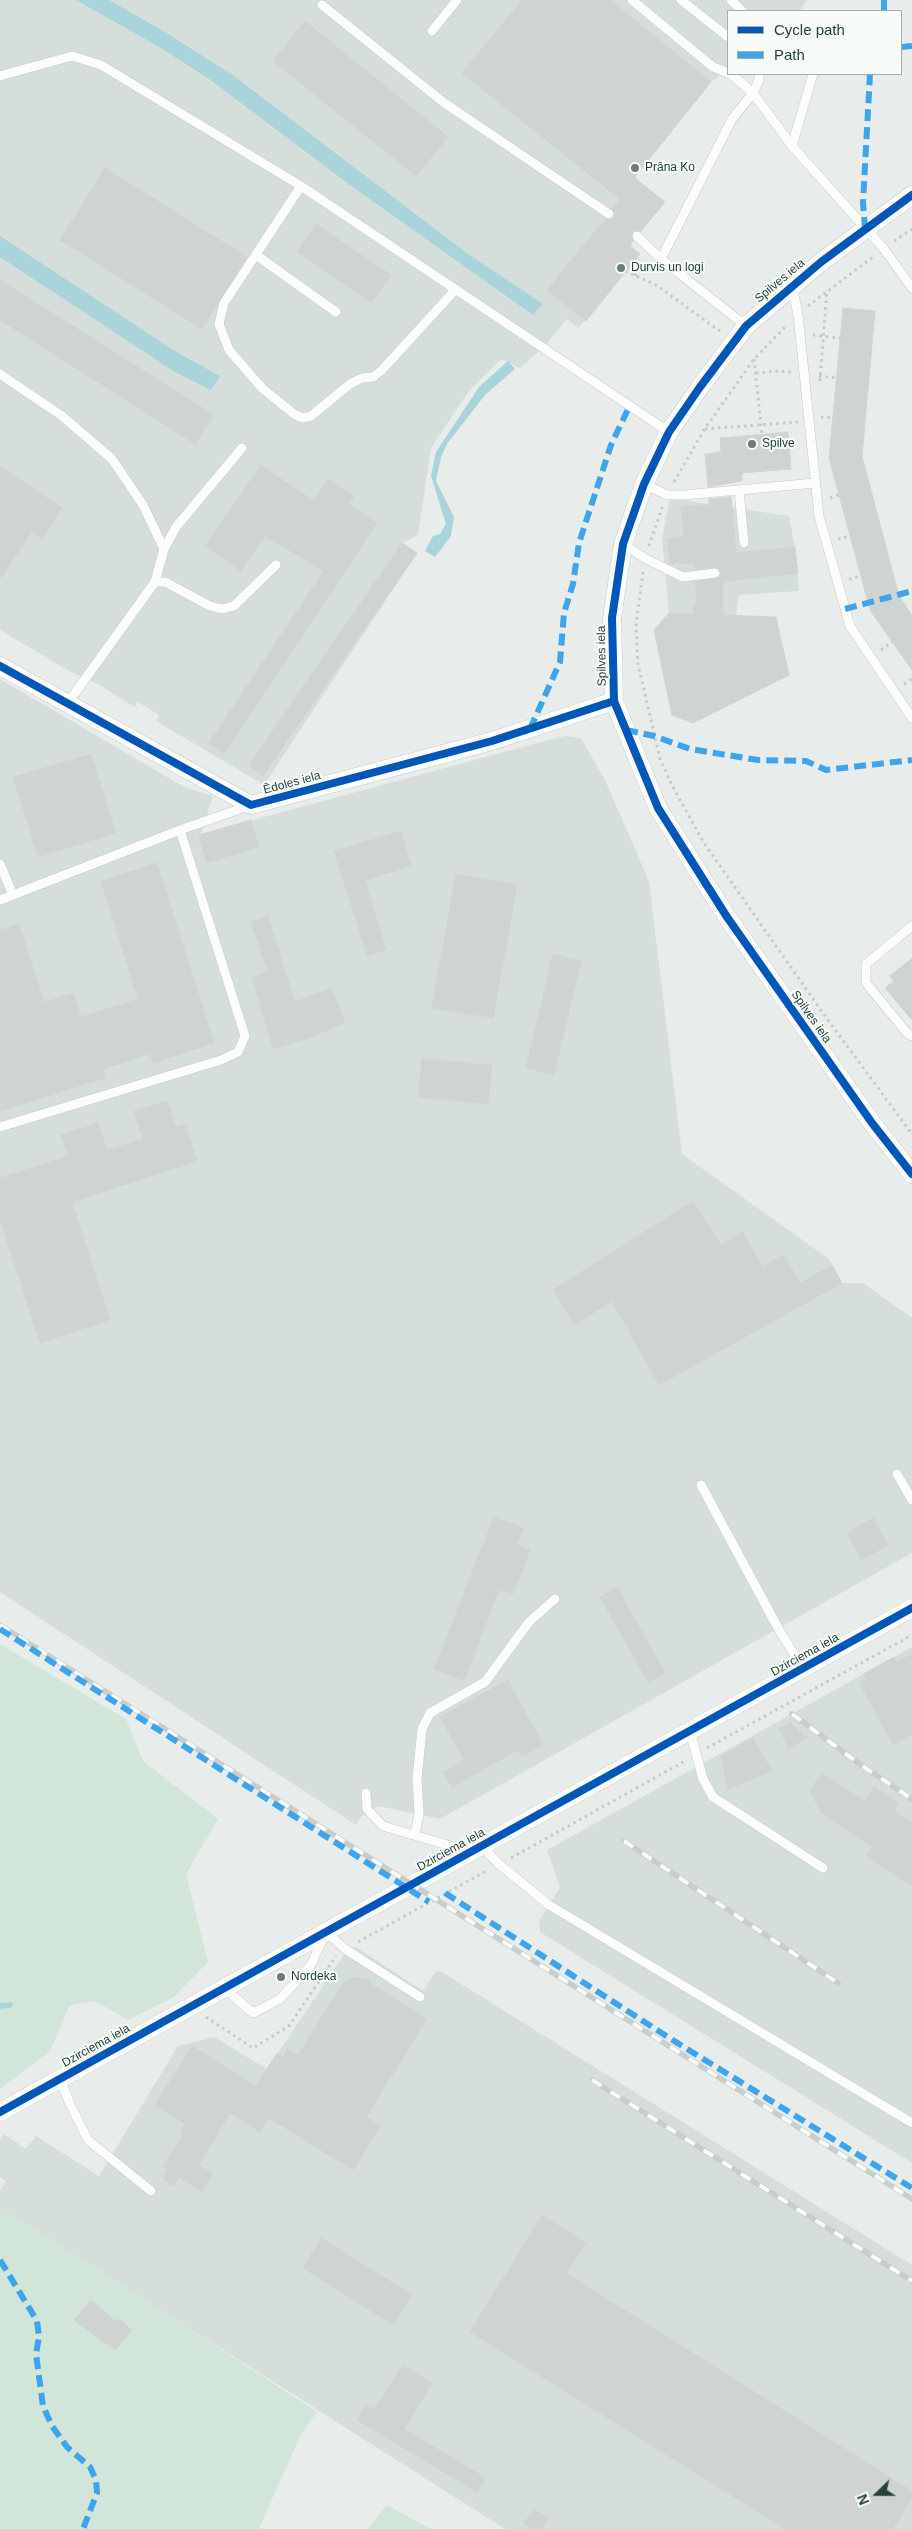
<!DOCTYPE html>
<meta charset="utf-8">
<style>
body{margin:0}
#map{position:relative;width:912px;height:2529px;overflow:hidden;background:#e8edeb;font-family:Arial,sans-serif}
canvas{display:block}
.legend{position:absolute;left:727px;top:10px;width:175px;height:65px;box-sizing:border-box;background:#f7fbf9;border:1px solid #a3b1ad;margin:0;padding:6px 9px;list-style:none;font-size:15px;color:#24423a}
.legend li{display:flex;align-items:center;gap:10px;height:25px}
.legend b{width:25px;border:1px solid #a3b1ad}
.north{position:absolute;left:852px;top:2469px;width:50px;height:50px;-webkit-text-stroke:4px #f7fbf9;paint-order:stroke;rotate:248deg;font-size:14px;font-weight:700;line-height:20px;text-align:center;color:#24423a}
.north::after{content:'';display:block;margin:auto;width:18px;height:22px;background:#24423a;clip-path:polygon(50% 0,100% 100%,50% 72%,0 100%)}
</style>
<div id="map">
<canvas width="912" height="2529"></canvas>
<ul class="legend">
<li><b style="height:6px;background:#0057b8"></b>Cycle path</li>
<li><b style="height:6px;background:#3ea4ec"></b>Path</li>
</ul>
<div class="north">N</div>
</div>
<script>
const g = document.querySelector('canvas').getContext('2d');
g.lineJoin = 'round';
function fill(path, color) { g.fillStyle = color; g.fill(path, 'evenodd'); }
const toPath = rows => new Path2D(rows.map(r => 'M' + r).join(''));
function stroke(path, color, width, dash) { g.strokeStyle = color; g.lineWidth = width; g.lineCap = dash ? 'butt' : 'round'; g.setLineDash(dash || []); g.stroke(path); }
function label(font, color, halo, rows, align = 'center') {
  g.font = font + ' Arial,sans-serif'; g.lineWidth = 4; g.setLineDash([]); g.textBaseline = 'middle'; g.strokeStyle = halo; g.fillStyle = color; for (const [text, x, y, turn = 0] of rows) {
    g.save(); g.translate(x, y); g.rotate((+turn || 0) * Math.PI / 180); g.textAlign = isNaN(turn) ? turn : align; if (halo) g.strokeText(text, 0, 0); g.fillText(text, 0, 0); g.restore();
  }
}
const built = toPath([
 [0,0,807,0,800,11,728,11,728,69,711,82,635,177,665,202,630,245,640,254,578,328,567,319,544,347,520,368,501,359,469,391,431,448,418,535,402,543,417,553,264,785,156,721,159,715,138,702,134,707,100,685,71,672,0,630],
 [670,498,789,516,795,547,799,591,739,595,736,615,789,675,693,723,672,715,654,630,669,613,662,538],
 [0,679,186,788,213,796,201,834,556,738,566,736,581,738,605,780,649,881,682,1154,829,1259,842,1283,863,1283,912,1318,912,1553,440,1819,378,1806,361,1817,356,1825,0,1592],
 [912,1647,912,2163,540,1932,539,1921,560,1887,547,1850],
 [356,1947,423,1991,436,1971,442,1972,912,2265,912,2529,505,2529,0,2208,0,2190,6,2181,0,2177,0,2141,4,2134,26,2149,36,2136,99,2176,178,2046,214,2037,267,2069,343,1956]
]);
const green = toPath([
 [0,1644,126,1719,143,1761,218,1819,186,1874,208,1962,174,1997,128,2020,95,2001,70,2005,50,2051,0,2089],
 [0,2208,97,2268,317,2412,301,2434,259,2529,0,2529],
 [387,2505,431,2529,368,2529]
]);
const water = toPath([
 [76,0,109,0,165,32,234,76,468,254,543,304,533,315,350,185,209,79,161,48],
 [0,236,178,353,220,376,211,390,175,372,0,257],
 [508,361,515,369,485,395,447,444,441,457,436,481,454,517,451,536,435,557,425,551,433,536,440,534,446,524,431,476,436,452,479,387]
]);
const stream = toPath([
 [0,2006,10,2005]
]);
const building = toPath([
 [522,0,610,0,711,82,634,178,665,202,641,231,636,230,632,232,631,237,633,241,630,246,640,254,586,321,547,290,605,219,609,220,614,218,615,214,612,209,620,199,462,73,522,0],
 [305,21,448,137,416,176,273,61,305,21],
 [105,168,247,257,202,329,60,240,105,168],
 [316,224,391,275,372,303,297,252,316,224],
 [0,280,214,415,195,444,0,320,0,280],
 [843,308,875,311,862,456,899,596,912,615,912,670,870,610,829,458,843,308],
 [788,432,791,469,742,473,742,481,708,487,705,454,721,452,720,438,788,432],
 [261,465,314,501,328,479,354,496,349,504,377,523,224,754,209,743,324,571,265,536,241,571,205,546,261,465],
 [0,466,62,508,42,539,32,532,0,579,0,466],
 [731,497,736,553,795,547,798,574,723,581,723,615,776,617,789,675,693,723,672,715,654,630,669,613,693,614,694,604,697,604,695,582,716,579,721,576,721,572,715,567,694,569,694,563,670,564,667,539,684,537,681,507,709,505,709,499,731,497],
 [402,543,417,553,263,776,249,765,402,543],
 [91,754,116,833,38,857,13,777,91,754],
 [251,820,259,847,207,863,199,835,251,820],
 [401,831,411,866,365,880,386,950,367,956,334,851,401,831],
 [157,863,214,1043,153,1063,150,1054,103,1069,105,1078,0,1111,0,930,19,924,44,1002,73,993,81,1017,138,999,101,881,157,863],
 [456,874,517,885,493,1018,432,1008,456,874],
 [268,916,295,1002,331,988,345,1023,306,1039,273,1049,252,977,268,972,251,922,268,916],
 [553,954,581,961,554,1075,526,1068,553,954],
 [912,958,912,1020,885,988,894,981,890,976,912,958],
 [422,1059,492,1065,488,1104,418,1097,422,1059],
 [167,1101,176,1127,185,1124,197,1161,72,1202,110,1320,40,1343,0,1220,0,1178,68,1156,61,1135,98,1123,107,1150,143,1139,134,1111,167,1101],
 [693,1201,721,1245,743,1232,762,1267,784,1255,800,1283,832,1265,842,1283,659,1385,612,1301,575,1325,553,1290,693,1201],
 [494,1517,523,1528,517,1545,530,1550,513,1594,499,1589,464,1681,434,1669,494,1517],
 [873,1518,888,1545,862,1560,847,1533,873,1518],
 [617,1587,665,1673,648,1682,600,1597,617,1587],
 [912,1654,912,1735,893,1745,859,1682,866,1679,863,1674,894,1657,897,1662,912,1654],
 [508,1680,543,1745,522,1756,518,1750,452,1787,443,1772,464,1760,440,1717,508,1680],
 [790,1723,807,1738,789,1749,779,1729,790,1723],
 [753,1738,772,1771,728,1789,721,1756,753,1738],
 [821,1773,865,1801,874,1787,899,1803,894,1811,912,1823,912,1886,866,1856,872,1847,821,1813,810,1791,821,1773],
 [355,1977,371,1980,370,1983,427,2019,366,2117,380,2126,353,2170,269,2118,260,2132,230,2113,199,2165,213,2174,202,2192,179,2177,174,2186,162,2178,167,2170,163,2167,184,2133,180,2132,185,2124,155,2105,192,2046,256,2086,277,2053,283,2057,288,2049,298,2055,341,1986,347,1980,355,1977],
 [542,2215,586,2243,566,2273,912,2491,912,2497,893,2529,785,2529,470,2332,542,2215],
 [321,2238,412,2295,393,2325,303,2268,321,2238],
 [91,2300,117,2322,119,2319,132,2330,115,2350,74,2320,91,2300],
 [403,2365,432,2383,404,2429,486,2478,477,2492,357,2420,366,2405,374,2410,403,2365],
 [533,2509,549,2518,542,2529,531,2529,524,2524,533,2509]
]);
const path = toPath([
 [894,241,912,229],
 [625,271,656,285,721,332],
 [635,276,642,259],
 [808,306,873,257],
 [813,335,840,338],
 [754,359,762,434],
 [756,373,778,371,791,372],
 [819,376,836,378],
 [820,381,827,290],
 [821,417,832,418],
 [705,429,798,422],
 [674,482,704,430,754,359,785,327],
 [830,498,839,495],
 [838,539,850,536],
 [649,546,663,505],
 [643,572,636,625,638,664,660,759,673,787,704,843,825,1016,912,1134],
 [849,579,860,576],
 [881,650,892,642],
 [904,684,912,679],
 [707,1748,912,1635],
 [511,1858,685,1761],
 [358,1942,488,1870],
 [206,2017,253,2048,289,2026,336,1956]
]);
const service = toPath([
 [632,0,713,67,728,73],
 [681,0,728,37],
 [731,0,742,11],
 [322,5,443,102,609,214],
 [432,31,457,0],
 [731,74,753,93,792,146,884,249,912,288],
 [0,76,72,56,101,65,301,186,669,432],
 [792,146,813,74],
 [301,186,224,303,219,324,229,350,262,388,294,414,302,418,311,416,350,384,362,378,373,377,382,370,456,289],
 [637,236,661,259,746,326],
 [256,255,336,312],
 [661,259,732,119,753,93,759,80,759,74],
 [792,285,798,315,819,516,850,626,912,718],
 [0,374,62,416,112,459,143,505,164,549],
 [644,484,667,495,684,495,815,483],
 [739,490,744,543],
 [623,544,646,559,683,577,715,573],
 [155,582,165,582,210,606,222,609,234,606,276,565],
 [67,704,155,582,164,549,176,527,242,448],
 [0,864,13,895],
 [0,900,180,830,251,805],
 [912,926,866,964,866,983,908,1034,912,1036],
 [0,1127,221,1060,238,1052,245,1036,180,830],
 [897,1474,912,1500],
 [701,1485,778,1628,803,1669],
 [690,1731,703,1779,713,1797,823,1868],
 [366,1793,367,1809,383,1826,468,1851],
 [415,1835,419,1813,417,1779,422,1729,430,1713,485,1682,529,1622,555,1599],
 [481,1846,499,1864,549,1905,912,2123],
 [224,1988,253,2013,280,1999,311,1965,326,1932,345,1949,420,1997],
 [60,2079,70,2104,88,2140,151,2191]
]);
const minor = toPath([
 [912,195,821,262,746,326,700,387,669,432,644,484,623,544,612,618,614,701,658,808,727,917,872,1123,912,1174],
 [0,666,251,805,492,741,614,701],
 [0,2112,912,1608]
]);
const rail = toPath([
 [0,1625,912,2199],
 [792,1714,861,1765,912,1799],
 [624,1841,838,1983],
 [592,2080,912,2281]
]);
const quiet = toPath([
 [884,0,884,11],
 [901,47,912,46],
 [865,229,863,203,870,74],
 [845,609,912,591],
 [530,729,560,662,564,613,573,584,579,543,611,445,630,405],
 [626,730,654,736,690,749,758,760,806,761,826,770,912,760],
 [0,1629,429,1902],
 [445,1893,671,2039,912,2188],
 [0,2260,37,2321,39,2337,36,2354,43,2406,52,2426,67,2447,90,2467,96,2480,97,2493,83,2529]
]);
const cycleway = toPath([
 [912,195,821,262,746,326,700,387,669,432,644,484,623,544,612,618,614,701,658,808,727,917,872,1123,912,1174],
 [0,666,251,805,492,741,614,701],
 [0,2112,912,1608]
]);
const markers = [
 [635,168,5,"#697e78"],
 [621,268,5,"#697e78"],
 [752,444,5,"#697e78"],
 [281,1977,5,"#697e78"]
];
const poiNames = [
 ["Prāna Ko",645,168],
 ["Durvis un logi",631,268],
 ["Spilve",762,444],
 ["Nordeka",291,1977]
];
const streetNames = [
 ["Spilves iela",780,281,-40],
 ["Spilves iela",602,656,-91],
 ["Ēdoles iela",292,783,-15],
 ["Spilves iela",811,1017,55],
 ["Dzirciema iela",805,1655,-29],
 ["Dzirciema iela",451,1850,-29],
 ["Dzirciema iela",96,2046,-29]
];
fill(built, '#d6dedb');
fill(green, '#d1e6d8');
fill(water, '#a9d4db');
stroke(stream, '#a9d4db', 5.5);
fill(building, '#cfd4d2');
stroke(building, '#d1d6d4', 1);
stroke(service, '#c5cac8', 10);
stroke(minor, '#c5cac8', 19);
stroke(path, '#c3ccca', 3, [2.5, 4]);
stroke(service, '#fcfcfc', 9);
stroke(minor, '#fcfcfc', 18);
stroke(rail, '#c9cdcc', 5.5);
stroke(rail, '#f7fbf9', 4, [11]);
stroke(quiet, '#3ea4ec', 6, [12, 6]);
stroke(cycleway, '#0057b8', 8);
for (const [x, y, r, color] of markers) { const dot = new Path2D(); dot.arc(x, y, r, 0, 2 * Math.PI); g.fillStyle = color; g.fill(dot); stroke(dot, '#f7fbf9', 2); }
label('12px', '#24423a', '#f7fbf9', poiNames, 'left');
label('12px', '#24423a', '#f7fbf9', streetNames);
</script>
